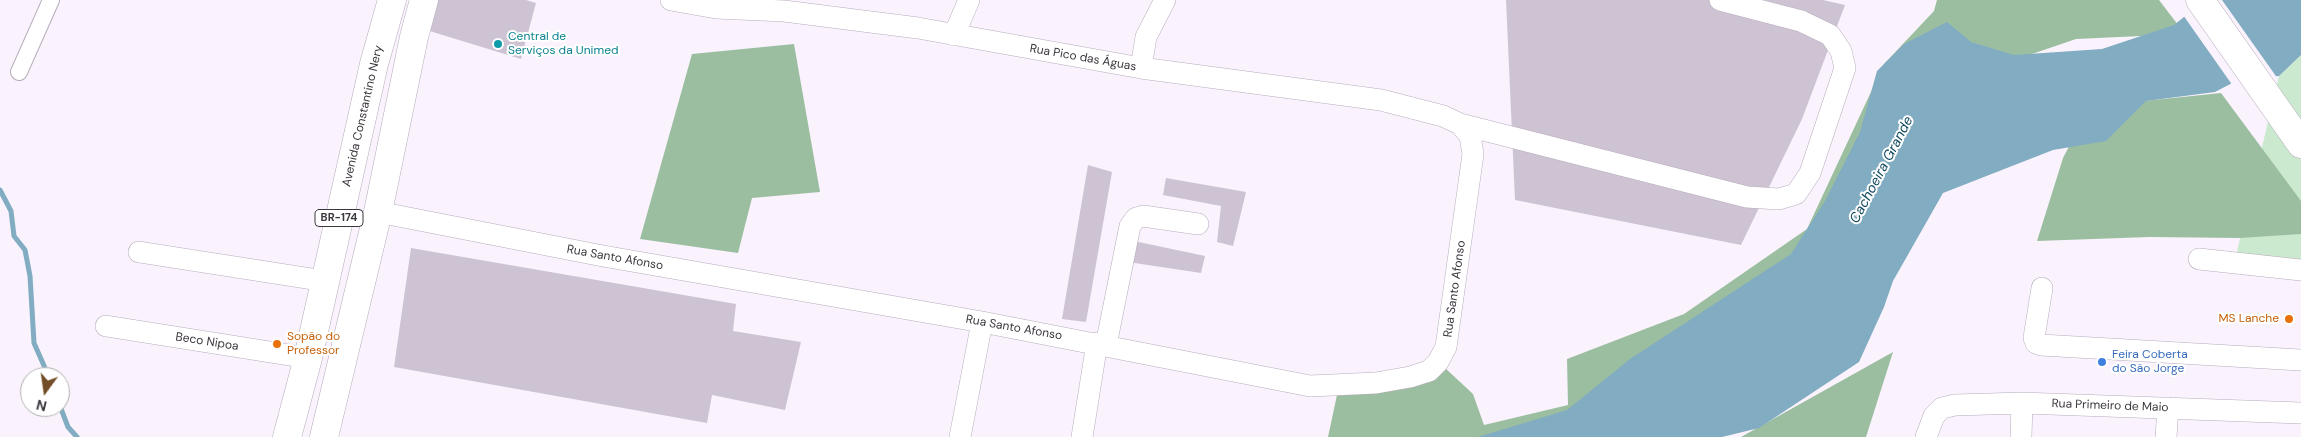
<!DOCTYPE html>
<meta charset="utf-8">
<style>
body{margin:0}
#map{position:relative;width:2301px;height:437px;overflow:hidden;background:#faf3fd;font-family:"DM Sans",sans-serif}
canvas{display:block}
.north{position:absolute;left:20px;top:367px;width:50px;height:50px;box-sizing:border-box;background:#fff;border:1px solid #b1afb1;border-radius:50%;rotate:194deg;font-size:14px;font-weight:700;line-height:20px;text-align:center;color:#3b363d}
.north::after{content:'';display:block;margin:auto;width:18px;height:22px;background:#734e29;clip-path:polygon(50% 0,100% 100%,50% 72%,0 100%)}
</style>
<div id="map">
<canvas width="2301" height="437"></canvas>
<div class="north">N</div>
</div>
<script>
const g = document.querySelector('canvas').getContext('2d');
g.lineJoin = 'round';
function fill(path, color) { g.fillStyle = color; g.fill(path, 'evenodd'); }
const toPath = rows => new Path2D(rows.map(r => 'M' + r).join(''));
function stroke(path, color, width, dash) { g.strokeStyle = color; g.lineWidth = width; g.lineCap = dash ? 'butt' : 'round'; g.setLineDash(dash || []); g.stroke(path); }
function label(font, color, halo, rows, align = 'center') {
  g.font = font + ' "DM Sans",sans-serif'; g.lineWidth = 4; g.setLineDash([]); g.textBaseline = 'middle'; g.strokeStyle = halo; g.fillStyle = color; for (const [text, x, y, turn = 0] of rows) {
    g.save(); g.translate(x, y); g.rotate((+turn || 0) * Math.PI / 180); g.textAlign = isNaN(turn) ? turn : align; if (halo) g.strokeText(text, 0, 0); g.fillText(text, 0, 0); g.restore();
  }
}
const green = toPath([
 [2301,55,2301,271,2234,264,2279,76]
]);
const forest = toPath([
 [1937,0,2159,0,2185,34,2076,39,1947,83,1863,263,1566,437,1328,437,1337,395,1444,367,1473,394,1484,425,1568,405,1567,359,1684,314,1807,229,1884,64,1934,11],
 [794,44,820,192,752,198,738,253,640,239,692,54],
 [2221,93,2301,201,2301,234,2240,238,2149,237,2037,241,2063,158,2087,112,2124,103],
 [1893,352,1866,437,1741,437]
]);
const water = toPath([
 [2205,0,2301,0,2301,55,2279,76,2238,80,2215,92,2146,101,2106,141,2053,150,1943,193,1893,281,1884,307,1859,362,1759,428,1722,437,1478,437,1567,410,1630,359,1791,254,1825,201,1860,132,1877,71,1904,44,1947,22,1971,42,2014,55,2102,49,2174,25]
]);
const pier = toPath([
 [2201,0,2222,0,2278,79,2239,83,2233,86,2183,15]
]);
const stream = toPath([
 [0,190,11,211,14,236,25,250,30,276,34,343,49,377],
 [60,406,68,427,77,437]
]);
const building = toPath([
 [430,0,526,0,536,3,521,59,423,29],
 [1506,0,1823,0,1845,5,1802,119,1741,245,1515,200],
 [1088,165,1112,172,1086,322,1062,319],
 [1166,178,1246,192,1233,246,1217,242,1221,206,1163,195],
 [1134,241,1205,256,1201,273,1128,262],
 [411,248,736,304,733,331,801,342,785,410,712,395,707,423,394,367]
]);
const pedestrian = toPath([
 [19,72,51,0]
]);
const minor = toPath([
 [954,35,969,0],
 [1141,68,1146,37,1165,0],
 [1460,124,1747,197,1779,199,1796,194,1810,173,1845,68,1841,51,1830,35,1801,21,1720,0],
 [378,212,603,256,982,322,1310,386,1376,383,1410,377,1429,371,1438,362,1446,347,1473,154,1470,136,1460,124,1443,116,1381,100,1141,68,918,28,784,11,716,8,671,0],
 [139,252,325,281],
 [2199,259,2301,270],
 [2042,288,2034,338,2036,343,2041,345,2301,360],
 [106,326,308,358],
 [1106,345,1130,226,1136,218,1143,216,1198,224],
 [960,437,982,322],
 [1082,437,1097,343],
 [1926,437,1934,416,1942,408,1955,405,2022,403,2301,413],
 [2021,437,2022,403],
 [2166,437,2168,408]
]);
const trunk = toPath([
 [2200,0,2301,144],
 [287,437,308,358,374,64,392,0],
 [324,437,378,212,414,37,424,0]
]);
const markers = [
 [498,44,5,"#0f9aa8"],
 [2289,319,5,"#e8710a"],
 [277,344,5,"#e8710a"],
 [2102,362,5,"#3f7fe0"]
];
const shields = [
 [339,218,48]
];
const shieldNames = [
 ["BR-174",339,218]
];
const cultureNames = [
 ["Central de",508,37],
 ["Serviços da Unimed",508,51]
];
const streetNames = [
 ["Rua Pico das Águas",1083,58,10],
 ["Avenida Constantino Nery",363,116,-77],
 ["Rua Santo Afonso",615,258,10],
 ["Rua Santo Afonso",1455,289,-82],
 ["Rua Santo Afonso",1014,328,10],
 ["Beco Nipoa",207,342,9],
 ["Rua Primeiro de Maio",2110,406,2]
];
const foodNames = [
 ["MS Lanche",2279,319],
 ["Sopão do",287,337,"left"],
 ["Professor",287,351,"left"]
];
const shopNames = [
 ["Feira Coberta",2112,355],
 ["do São Jorge",2112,369]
];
const waterNames = [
 ["Cachoeira Grande",1882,170,-62]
];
fill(green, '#cbe9ce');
fill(forest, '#9cbea0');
fill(water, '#81acc2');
fill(pier, '#faf3fd');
stroke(stream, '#81acc2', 5);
fill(building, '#cec3d3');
stroke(pedestrian, '#b7acbc', 18);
stroke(minor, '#b7acbc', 22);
stroke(trunk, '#b7acbc', 29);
stroke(pedestrian, '#fff', 16);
stroke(minor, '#fff', 21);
stroke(trunk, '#fff', 28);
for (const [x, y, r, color] of markers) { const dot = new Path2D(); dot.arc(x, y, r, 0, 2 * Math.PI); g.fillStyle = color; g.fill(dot); stroke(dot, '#fff', 2); }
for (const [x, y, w] of shields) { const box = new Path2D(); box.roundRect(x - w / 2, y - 8.5, w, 17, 4); g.fillStyle = '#fff'; g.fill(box); stroke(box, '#3b363d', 1); }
label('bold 11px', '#3b363d', null, shieldNames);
label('12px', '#0d838f', '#fff', cultureNames, 'left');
label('12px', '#3b363d', '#fff', streetNames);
label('12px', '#c56008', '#fff', foodNames, 'right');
label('12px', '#366cbe', '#fff', shopNames, 'left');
label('italic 14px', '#0e475f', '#fff', waterNames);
</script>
